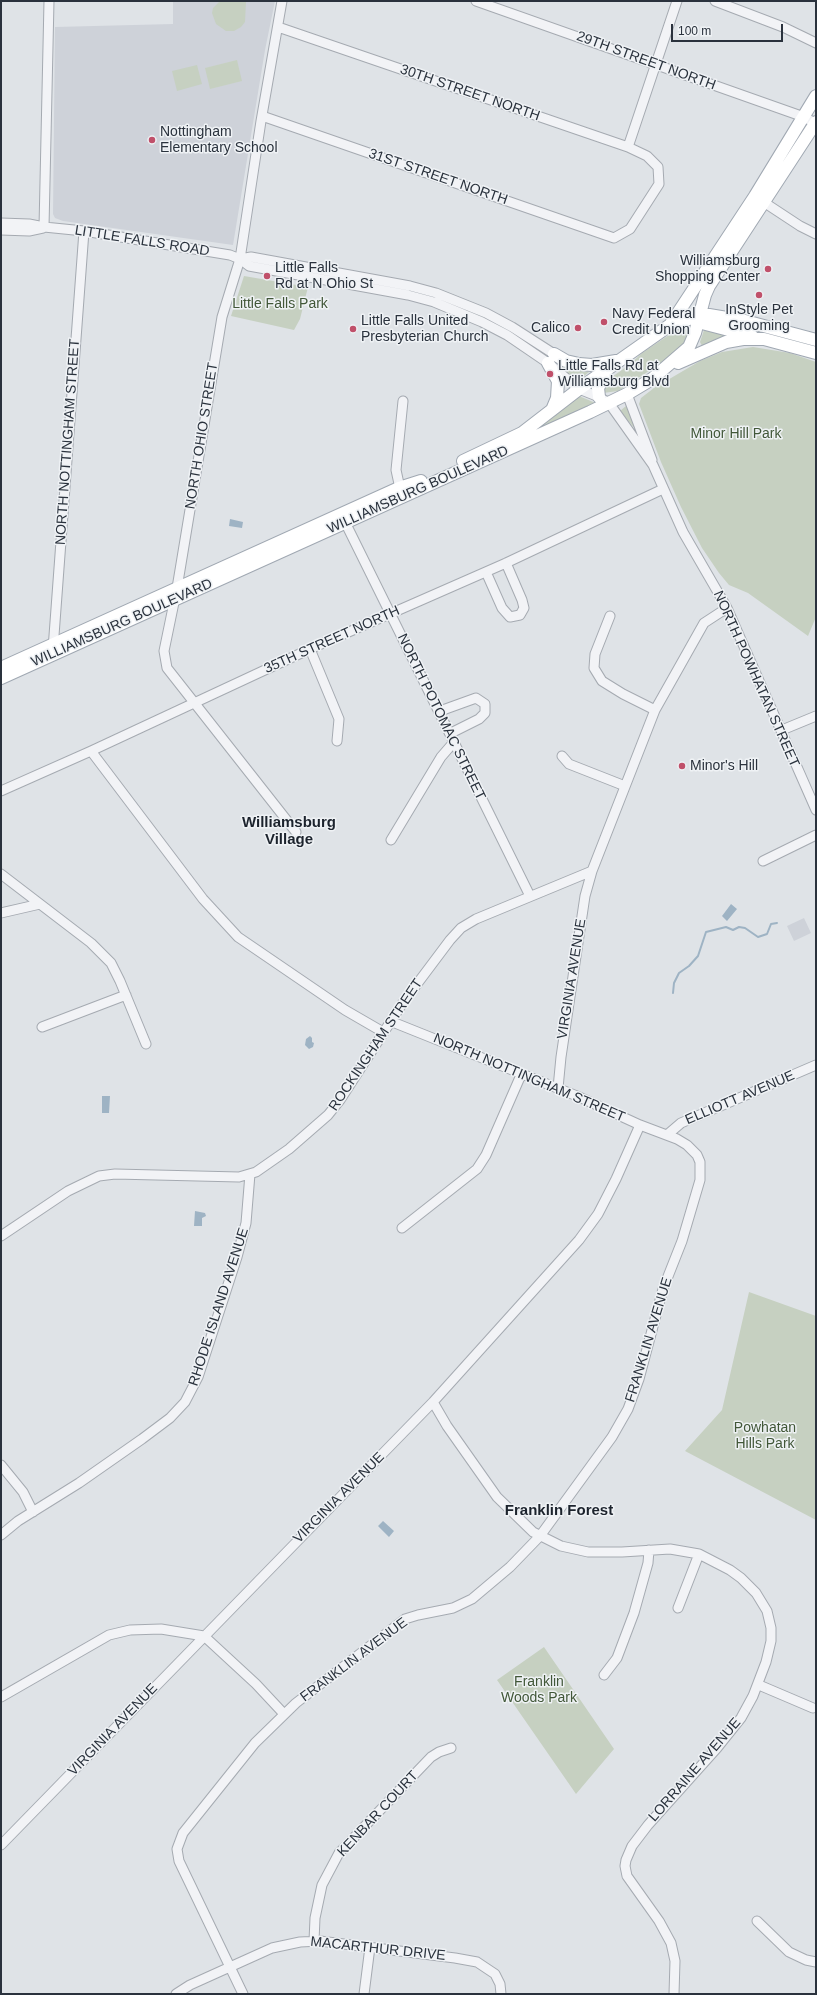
<!DOCTYPE html>
<style>
body{margin:0}
#map{position:relative;width:817px;height:1995px;overflow:hidden;background:#dfe3e7;font-family:Arial,sans-serif}
canvas{display:block}
.frame{position:absolute;inset:0;border:2px solid #2a323d;pointer-events:none}
.scale{position:absolute;left:671px;top:24px;width:112px;height:18px;box-sizing:border-box;border:2px solid #2a323d;border-top:0;padding-left:5px;font-size:12px;line-height:14px;white-space:nowrap;color:#2a323d;-webkit-text-stroke:3px #eff2f5;paint-order:stroke}
</style>
<div id="map">
<canvas width="817" height="1995"></canvas>
<div class="frame"></div>
<div class="scale">100 m</div>
</div>
<script>
const g = document.querySelector('canvas').getContext('2d');
g.lineJoin = 'round';
function fill(path, color) { g.fillStyle = color; g.fill(path, 'evenodd'); }
const toPath = rows => new Path2D(rows.map(r => 'M' + r).join(''));
function stroke(path, color, width, dash) { g.strokeStyle = color; g.lineWidth = width; g.lineCap = dash ? 'butt' : 'round'; g.setLineDash(dash || []); g.stroke(path); }
function label(font, color, halo, rows, align = 'center') {
  g.font = font + ' Arial,sans-serif'; g.lineWidth = 3; g.setLineDash([]); g.textBaseline = 'middle'; g.strokeStyle = halo; g.fillStyle = color; for (const [text, x, y, turn = 0] of rows) {
    g.save(); g.translate(x, y); g.rotate((+turn || 0) * Math.PI / 180); g.textAlign = isNaN(turn) ? turn : align; if (halo) g.strokeText(text, 0, 0); g.fillText(text, 0, 0); g.restore();
  }
}
const built = toPath([
 [173,1,275,1,265,50,233,245,63,221,55,218,53,214,55,27,173,24],
 [804,918,811,933,794,941,787,926]
]);
const green = toPath([
 [220,1,246,2,245,22,241,27,234,31,226,31,216,24,212,13,213,8],
 [237,60,242,81,210,89,205,68],
 [197,65,202,84,177,91,172,71],
 [244,276,308,287,300,319,294,330,231,316],
 [681,327,686,327,690,331,689,338,680,351,618,391,603,393,601,388,609,379,629,365,642,353],
 [709,329,731,336,702,346,700,342,704,330,707,331],
 [753,347,790,353,816,362,816,617,808,636,748,593,729,585,719,573,702,548,681,507,661,462,639,404,641,398,654,388,700,361,722,352],
 [560,364,574,370,589,372,578,381,557,366],
 [579,396,598,404,502,447],
 [626,406,628,407,636,430,620,411],
 [749,1292,816,1316,816,1520,685,1451,722,1410],
 [544,1647,614,1749,576,1794,497,1680]
]);
const water = toPath([
 [230,519,243,522,242,528,229,526],
 [731,904,737,909,727,921,722,916],
 [310,1036,312,1038,312,1042,314,1043,313,1047,309,1049,305,1045,306,1039],
 [102,1096,110,1096,109,1113,102,1113],
 [195,1211,205,1213,206,1216,202,1218,202,1226,194,1226],
 [383,1521,394,1531,389,1537,378,1526]
]);
const stream = toPath([
 [673,993,674,983,679,973,689,966,698,956,706,932,726,927,733,930,739,927,745,928,758,937,767,934,771,924,777,923]
]);
const minor = toPath([
 [282,1,261,121,240,259,222,317,177,588,164,651,167,668,296,832],
 [476,1,804,117,815,123],
 [715,1,783,27,816,43],
 [262,116,614,238,630,229,659,184,658,167,647,156,628,147,278,27],
 [628,147,677,1],
 [759,199,800,226,816,234],
 [1,223,29,224,44,227,84,231,230,255,240,259,249,266,408,295,434,302,482,322,507,335,548,363,579,389,599,397,609,403,653,465,683,532,727,608,816,810],
 [44,227,49,1],
 [1,230,29,231,43,228],
 [240,259,251,257,410,286,436,293,486,313,512,327,554,354],
 [627,394,652,460],
 [401,493,396,470,403,401],
 [343,518,530,896],
 [486,572,502,608,510,617,520,615,524,608,522,600,506,563],
 [610,616,595,654,594,668,602,681,623,694,655,710],
 [53,649,84,231],
 [310,649,339,719,337,741],
 [440,711,476,698,485,704,485,713,479,719,451,733],
 [782,730,816,716],
 [91,751,203,899,238,937,345,1010,383,1032],
 [562,756,569,764,625,786],
 [1,791,91,751,310,649,506,563,663,489],
 [391,840,441,757,454,742],
 [763,861,816,835],
 [1,874,91,943,111,963,120,981,146,1044],
 [1,913,40,904],
 [42,1027,126,995],
 [558,1088,561,1057,585,896,592,871,655,710,704,623,727,608],
 [667,1135,681,1123,816,1065],
 [402,1228,477,1169,486,1155,521,1075],
 [1,1236,68,1191,99,1176,115,1174,239,1177,256,1172,289,1149,328,1115,340,1100,402,1004,450,940,461,928,476,919,592,871],
 [433,1402,447,1426,497,1497,533,1532,561,1546,588,1552,622,1552,670,1549,699,1554,730,1570,741,1578,756,1593,767,1611,771,1628,771,1641,766,1662,753,1696,741,1718,717,1748,648,1825,632,1846,626,1860,625,1866,627,1876,659,1921,671,1943,675,1961,674,1994],
 [1,1465,23,1492,33,1512],
 [1,1535,18,1521,79,1483,142,1439,170,1418,185,1402,198,1377,237,1257,246,1223,250,1174],
 [678,1608,699,1554],
 [604,1675,617,1658,634,1613,648,1563,649,1550],
 [759,1685,813,1708],
 [1,1697,109,1635,130,1630,161,1629,204,1636,256,1684,284,1714],
 [1,1845,433,1402,579,1240,598,1214,616,1179,640,1125],
 [757,1921,789,1952,806,1960,816,1962],
 [314,1941,315,1918,322,1885,339,1853,431,1757,439,1752,451,1748],
 [176,1994,190,1985,272,1948,300,1942,320,1941,455,1958,477,1962,495,1974,500,1984,501,1994],
 [243,1994,179,1861,177,1849,183,1833,255,1743,296,1703,405,1619,418,1615,453,1608,472,1599,510,1567,540,1536,612,1437,628,1409,639,1379,663,1289,682,1241,700,1180,700,1162,697,1155,687,1145,677,1139,640,1125,577,1096,390,1021],
 [364,1994,370,1947]
]);
const major = toPath([
 [692,318,698,322,752,336],
 [670,325,755,196,816,96],
 [554,354,566,361,579,364,592,365,616,361],
 [548,363,558,381,557,398,552,410],
 [678,363,726,342,743,339,764,339,816,353],
 [599,397,598,388,606,372],
 [463,461,522,433,579,389,670,325,692,318,709,315,745,321,816,340],
 [1,668,399,488,421,481],
 [1,678,590,412,627,394,652,379,689,347,695,333,705,295,709,286,816,122]
]);
const markers = [
 [152,140,4,"#c0506a"],
 [768,269,4,"#c0506a"],
 [267,276,4,"#c0506a"],
 [759,295,4,"#c0506a"],
 [604,322,4,"#c0506a"],
 [578,328,4,"#c0506a"],
 [353,329,4,"#c0506a"],
 [550,374,4,"#c0506a"],
 [682,766,4,"#c0506a"]
];
const streetNames = [
 ["29TH STREET NORTH",646,61,20],
 ["30TH STREET NORTH",470,93,19],
 ["31ST STREET NORTH",438,177,19],
 ["LITTLE FALLS ROAD",142,241,9],
 ["NORTH OHIO STREET",202,436,-81],
 ["NORTH NOTTINGHAM STREET",68,442,-86],
 ["WILLIAMSBURG BOULEVARD",418,490,-24],
 ["WILLIAMSBURG BOULEVARD",122,623,-24],
 ["35TH STREET NORTH",332,640,-24],
 ["NORTH POWHATAN STREET",756,679,66],
 ["NORTH POTOMAC STREET",441,717,64],
 ["VIRGINIA AVENUE",572,979,-81],
 ["ROCKINGHAM STREET",376,1045,-56],
 ["NORTH NOTTINGHAM STREET",529,1078,23],
 ["ELLIOTT AVENUE",740,1098,-23],
 ["RHODE ISLAND AVENUE",219,1307,-72],
 ["FRANKLIN AVENUE",649,1340,-73],
 ["VIRGINIA AVENUE",339,1498,-45],
 ["FRANKLIN AVENUE",354,1660,-37],
 ["VIRGINIA AVENUE",113,1730,-46],
 ["LORRAINE AVENUE",695,1770,-49],
 ["KENBAR COURT",378,1814,-47],
 ["MACARTHUR DRIVE",378,1949,6]
];
const poiNames = [
 ["Nottingham",160,132],
 ["Elementary School",160,148],
 ["Williamsburg",760,261,"right"],
 ["Shopping Center",760,277,"right"],
 ["Little Falls",275,268],
 ["Rd at N Ohio St",275,284],
 ["InStyle Pet",759,310,"center"],
 ["Grooming",759,326,"center"],
 ["Navy Federal",612,314],
 ["Credit Union",612,330],
 ["Little Falls United",361,321],
 ["Presbyterian Church",361,337],
 ["Calico",570,328,"right"],
 ["Little Falls Rd at",558,366],
 ["Williamsburg Blvd",558,382],
 ["Minor's Hill",690,766]
];
const parkNames = [
 ["Little Falls Park",280,304],
 ["Minor Hill Park",736,434],
 ["Powhatan",765,1428],
 ["Hills Park",765,1444],
 ["Franklin",539,1682],
 ["Woods Park",539,1698]
];
const neighbourhoodNames = [
 ["Williamsburg",289,823],
 ["Village",289,840],
 ["Franklin Forest",559,1511]
];
fill(built, '#ced2d9');
fill(green, '#c6d0c1');
fill(water, '#9eb3c4');
stroke(stream, '#9eb3c4', 2);
stroke(minor, '#a5aab1', 11);
stroke(major, '#a0a8b2', 14);
stroke(minor, '#f2f3f6', 9);
stroke(major, '#fff', 12);
for (const [x, y, r, color] of markers) { const dot = new Path2D(); dot.arc(x, y, r, 0, 2 * Math.PI); g.fillStyle = color; g.fill(dot); stroke(dot, '#eff2f5', 1.5); }
label('14px', '#2a323d', '#eff2f5', streetNames);
label('14px', '#2a323d', '#eff2f5', poiNames, 'left');
label('14px', '#415738', '#eff2f5', parkNames);
label('bold 15px', '#1c232d', '#eff2f5', neighbourhoodNames);
</script>
